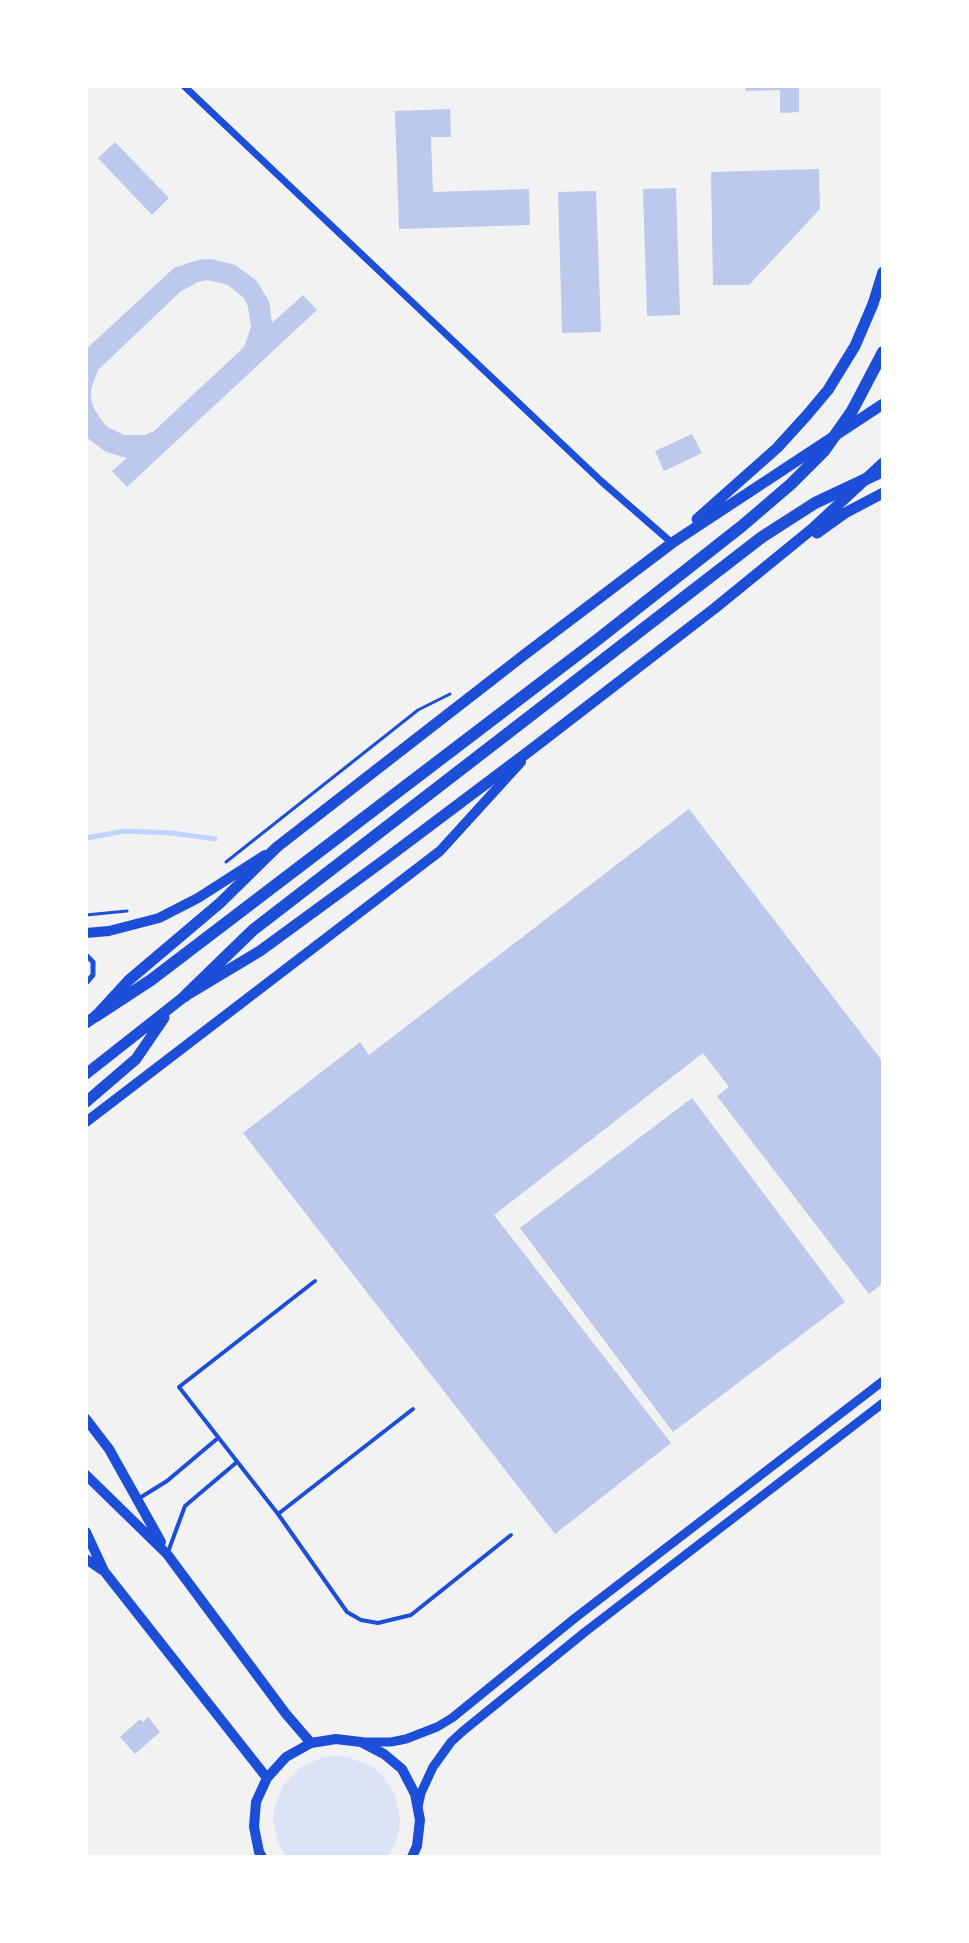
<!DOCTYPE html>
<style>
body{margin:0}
#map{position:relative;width:969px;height:1943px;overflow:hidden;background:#f2f2f2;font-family:Bitter,serif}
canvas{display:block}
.frame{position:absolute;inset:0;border:88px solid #fff;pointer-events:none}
</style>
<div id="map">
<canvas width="969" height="1943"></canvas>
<div class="frame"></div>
</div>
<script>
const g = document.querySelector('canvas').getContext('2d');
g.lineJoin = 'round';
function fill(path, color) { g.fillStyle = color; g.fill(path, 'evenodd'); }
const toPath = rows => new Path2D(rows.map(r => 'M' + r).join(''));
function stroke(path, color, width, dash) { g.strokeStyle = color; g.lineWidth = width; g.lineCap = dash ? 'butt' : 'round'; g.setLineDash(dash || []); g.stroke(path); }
const green = toPath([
 [336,1756,348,1757,371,1766,381,1774,395,1794,400,1819,399,1831,395,1843,388,1857,286,1857,279,1845,273,1820,274,1808,283,1785,301,1767,323,1757]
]);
const stream = toPath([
 [86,838,125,831,172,833,215,839]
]);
const building = toPath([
 [745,86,799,86,799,112,780,113,780,90,746,91],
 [450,109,451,137,431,137,433,192,529,189,530,225,399,229,395,111],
 [115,142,169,198,152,215,98,158],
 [819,169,820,209,749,285,713,285,711,172],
 [676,188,680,315,647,316,643,189],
 [596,191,601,332,562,333,558,192],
 [211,259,235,265,256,280,269,301,272,323,303,295,317,310,127,487,112,471,127,458,106,452,86,437,86,349,174,268,198,260],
 [208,280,228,285,244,298,248,307,251,327,244,347,154,431,145,435,124,435,106,426,94,409,91,399,91,389,98,370,180,292,198,282],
 [692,434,702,453,664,471,655,451],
 [689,809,883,1062,883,1283,869,1294,717,1096,729,1087,703,1053,494,1215,671,1443,555,1534,243,1133,360,1042,369,1055],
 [692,1098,845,1302,673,1432,520,1228],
 [148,1717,160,1732,135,1754,120,1737,140,1719,143,1722]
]);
const path = toPath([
 [226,862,418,710,450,694],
 [86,915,127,911]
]);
const service = toPath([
 [315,1281,179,1387,278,1514,347,1612,361,1620,378,1623,411,1615,511,1535],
 [138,1499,167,1481,218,1438],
 [278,1514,413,1409],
 [168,1552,185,1506,237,1462]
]);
const pedestrian = toPath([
 [86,955,93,962,93,975,86,983]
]);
const minor = toPath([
 [184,86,601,481,672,543]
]);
const tertiary = toPath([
 [364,1742,391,1742,406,1739,437,1727,452,1718,575,1618,883,1381],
 [418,1807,421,1793,433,1767,451,1742,463,1731,585,1632,883,1403]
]);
const secondary = toPath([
 [86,933,109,931,159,918,198,898,265,855],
 [86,1122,440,851,521,762],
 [86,1419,109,1449,161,1542],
 [86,1475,167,1554,286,1714,311,1743],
 [86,1532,104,1571,267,1778],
 [86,1559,102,1570],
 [262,1857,259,1852,254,1827,256,1802,267,1778,286,1757,311,1743,336,1739,361,1742,384,1754,402,1769,415,1794,420,1820,417,1846,412,1857]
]);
const primary = toPath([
 [697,519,777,448,807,415,828,390,855,346,873,304,883,272],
 [817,533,845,513,883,493],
 [86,1023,96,1016,129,980,220,903,277,847,524,655,672,543,883,404],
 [86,1074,185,996,260,951,383,861,532,749,715,608,812,529,883,463],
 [86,1102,136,1059,164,1018]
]);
const trunk = toPath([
 [185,996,253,930,762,537,815,503,883,471],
 [96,1016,151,980,597,640,742,526,791,484,824,451,852,411,883,352]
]);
fill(green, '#dbe4f7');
stroke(stream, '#bfd3fe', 5);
fill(building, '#bdc9ec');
stroke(path, '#1d4ed8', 3);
stroke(service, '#1d4ed8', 4);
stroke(pedestrian, '#1d4ed8', 5);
stroke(minor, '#1d4ed8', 7);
stroke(tertiary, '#1d4ed8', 9);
stroke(secondary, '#1d4ed8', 10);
stroke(primary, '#1d4ed8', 11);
stroke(trunk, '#1d4ed8', 12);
</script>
